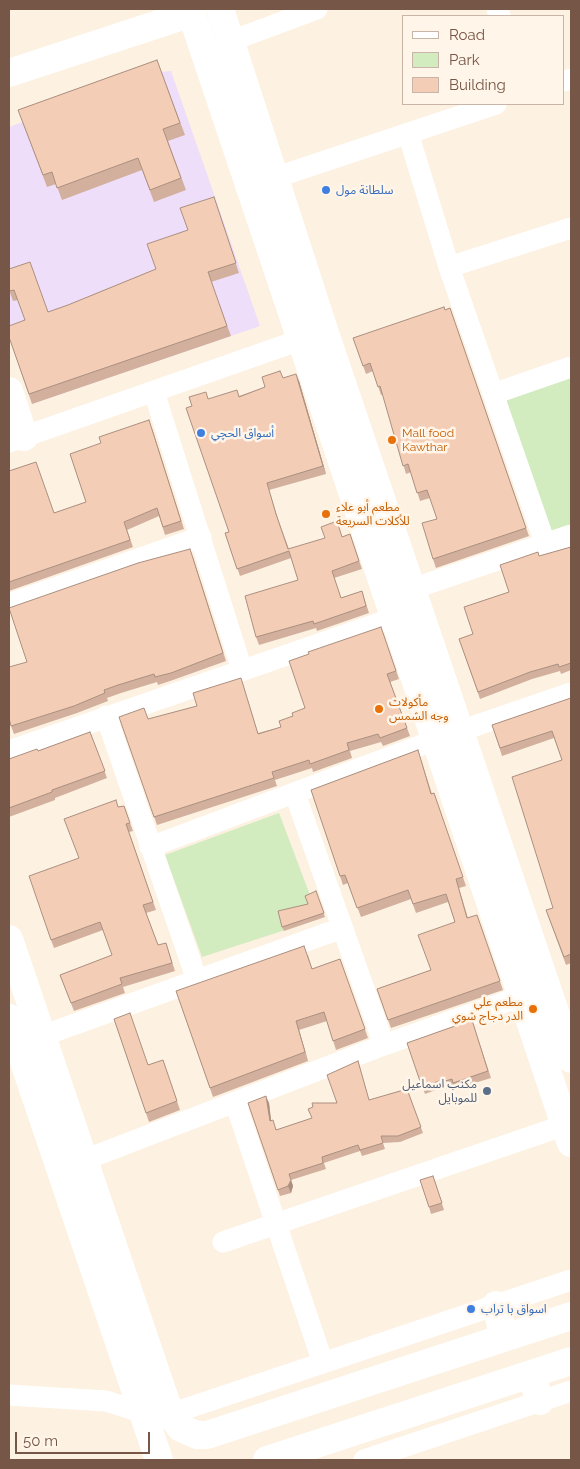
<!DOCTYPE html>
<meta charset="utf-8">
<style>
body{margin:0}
#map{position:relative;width:580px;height:1469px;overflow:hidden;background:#fdf1e1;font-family:Raleway,sans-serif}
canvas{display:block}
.frame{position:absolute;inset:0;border:10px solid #765646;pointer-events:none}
.legend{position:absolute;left:402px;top:15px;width:162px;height:90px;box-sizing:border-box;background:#fff5e8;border:1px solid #c8b5a7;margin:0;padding:6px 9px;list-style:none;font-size:15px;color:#765646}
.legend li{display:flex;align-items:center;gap:10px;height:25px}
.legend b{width:25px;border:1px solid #c8b5a7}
.scale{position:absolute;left:15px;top:1432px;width:135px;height:22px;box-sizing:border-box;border:2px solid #765646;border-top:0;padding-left:6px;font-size:15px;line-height:18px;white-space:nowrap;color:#765646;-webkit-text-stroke:4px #fff5e8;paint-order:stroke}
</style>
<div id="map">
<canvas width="580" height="1469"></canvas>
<div class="frame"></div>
<ul class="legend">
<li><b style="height:6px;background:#fff"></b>Road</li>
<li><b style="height:14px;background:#d2ebbf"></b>Park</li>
<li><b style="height:14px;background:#f4cdb7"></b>Building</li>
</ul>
<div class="scale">50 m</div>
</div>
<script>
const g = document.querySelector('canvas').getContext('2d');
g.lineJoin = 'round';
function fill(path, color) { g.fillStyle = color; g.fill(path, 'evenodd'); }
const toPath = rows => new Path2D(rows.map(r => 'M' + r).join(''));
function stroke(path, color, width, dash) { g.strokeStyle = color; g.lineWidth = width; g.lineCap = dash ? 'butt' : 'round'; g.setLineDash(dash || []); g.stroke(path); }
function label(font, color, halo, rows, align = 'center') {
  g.font = font + ' Raleway,"Noto Sans Arabic",sans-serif'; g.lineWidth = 5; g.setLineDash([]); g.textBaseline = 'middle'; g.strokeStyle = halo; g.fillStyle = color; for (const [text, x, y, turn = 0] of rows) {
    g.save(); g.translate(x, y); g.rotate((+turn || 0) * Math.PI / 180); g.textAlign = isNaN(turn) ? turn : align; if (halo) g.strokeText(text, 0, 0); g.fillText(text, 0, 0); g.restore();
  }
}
const education = toPath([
 [171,71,260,326,32,404,9,337,9,127,161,72]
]);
const green = toPath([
 [571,374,571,533,553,539,504,397],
 [279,813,319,919,202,957,165,855]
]);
const street = toPath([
 [497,9,500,16],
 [231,41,317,9],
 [564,81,571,79],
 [408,133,449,267,545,543],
 [274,178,496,104],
 [449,267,571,228],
 [154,392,242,670],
 [493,394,571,367],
 [9,442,300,340],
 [412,589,571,535],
 [9,604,201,537],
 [106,716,197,980],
 [460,731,571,693],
 [9,751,394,618],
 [295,794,384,1045],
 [150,847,435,740],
 [42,1036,342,928],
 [235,1102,323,1363],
 [84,1160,384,1045,522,996],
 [223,1242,565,1125],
 [9,1395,106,1401,141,1412],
 [170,1414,571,1280],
 [364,1460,571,1391]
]);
const secondary = toPath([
 [190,9,571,1143],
 [220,9,324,330,571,1059],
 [9,73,192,13],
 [9,391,24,437],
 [9,939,170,1414,181,1428,197,1435,207,1435,571,1316],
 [9,1018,159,1460],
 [496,1305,504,1337],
 [531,1375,540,1401],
 [267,1460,571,1361]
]);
const wall = toPath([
 [157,60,185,135,168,141,186,190,154,202,142,170,62,200,56,184,47,187,18,110],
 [217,207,239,273,211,282,231,336,32,404,9,337,25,320,18,300,13,301,9,290,9,269,48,312,68,305,156,269,188,230],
 [450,308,529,536,436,568,433,559,437,519,430,498,420,501,411,472,406,474,383,394,381,395,373,371,366,374,353,338],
 [283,378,299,381,326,474,269,490,279,522,289,549,342,537,350,534,362,569,334,578,341,598,362,591,369,613,317,631,316,628,259,645,256,637,298,580,291,558,240,576,225,533,229,532,192,406,209,399,239,396,265,387],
 [152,428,184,529,165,535,159,516,127,530,133,547,9,591,9,471,54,513,86,502],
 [571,547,571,670,561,674,560,671,532,679,480,699,459,639,473,634,539,556],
 [193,557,226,661,173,680,158,685,157,682,121,693,107,698,108,701,77,713,14,734,11,726,27,662],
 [381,627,399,679,390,682,410,736,383,746,381,742,350,751,352,758,313,772,312,768,275,780,277,786,157,825,119,717,148,719,197,706,241,678,258,733,281,727,293,716,305,708,309,654],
 [571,698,571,963,566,965,546,910,553,908,562,760,554,738,502,756,492,725],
 [90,732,107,778,55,798,55,800,9,817,9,759,38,751],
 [418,750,432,794,434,793,466,886,459,888,468,918,477,915,503,990,391,1028,377,989,431,970,455,922,448,902,416,913,411,899,361,917,348,883,343,885,311,790],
 [124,806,133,831,129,832,156,910,146,913,158,945,166,943,175,971,123,987,125,993,74,1011,60,975,112,955,103,930,54,948,51,940,79,858,118,807],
 [316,891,325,917,284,931,282,927,308,904],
 [308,955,312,969,340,959,368,1038,336,1050,327,1021,299,1030,308,1061,213,1097,176,991],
 [114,1019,148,1065,163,1060,180,1110,149,1122],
 [472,1020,491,1078,455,1089,454,1086,442,1090,441,1088,425,1094,407,1043],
 [358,1061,369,1100,407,1089,423,1133,400,1142,383,1143,385,1149,362,1156,360,1151,324,1163,326,1169,291,1180,293,1186,291,1193,280,1196,248,1103,269,1103,271,1121,277,1130,312,1118,337,1103],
 [433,1176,444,1210,431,1214,429,1207]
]);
const shadedWall = toPath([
 [296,374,299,381,326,474,323,466],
 [296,1021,299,1030,308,1061,305,1052],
 [266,1096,269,1103,272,1128,270,1121],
 [291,1180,293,1186,291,1193,288,1186]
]);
const building = toPath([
 [157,60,180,123,163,129,181,178,150,190,138,158,57,188,52,172,43,175,18,110,157,60],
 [214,197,236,263,208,272,227,326,29,394,9,337,9,326,25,320,14,290,9,291,9,269,30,262,48,312,68,305,156,269,147,244,188,230,180,208,214,197],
 [444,307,445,310,450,308,526,528,433,559,422,523,437,519,427,490,417,493,408,464,403,466,380,386,378,387,370,363,363,366,353,338,444,307],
 [280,371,283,378,296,374,323,466,267,483,276,514,288,549,325,538,321,527,337,521,342,537,350,534,359,561,332,571,341,598,362,591,366,606,314,624,313,621,256,637,245,596,298,580,289,551,237,569,225,533,229,532,186,408,192,406,189,397,206,392,208,399,237,390,239,397,265,387,262,377,280,371],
 [149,420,181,521,163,527,157,508,124,522,130,540,9,582,9,471,36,462,54,513,86,502,70,454,101,443,99,437,149,420],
 [571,547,571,663,559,667,558,664,530,672,478,692,459,639,473,634,464,607,509,592,500,565,538,552,539,556,571,547],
 [190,549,223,653,171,673,155,677,154,674,118,685,104,690,105,693,74,706,11,726,9,718,9,667,27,662,9,608,138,563,190,549],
 [381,627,396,671,387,674,407,728,380,738,378,734,347,743,349,750,310,764,309,760,272,772,274,778,154,817,119,717,144,708,148,719,197,706,193,693,241,678,258,734,281,727,279,721,293,716,292,713,305,708,289,661,309,654,308,652,381,627],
 [571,698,571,954,564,957,546,910,553,908,512,777,562,760,552,731,500,748,492,725,571,698],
 [90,732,105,771,52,790,52,792,9,808,9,759,37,749,38,751,90,732],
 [418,750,431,794,434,793,463,877,456,879,467,918,477,915,500,981,388,1020,377,989,431,970,418,935,455,922,446,894,413,904,408,890,357,908,345,875,340,876,311,790,418,750],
 [116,800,118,807,124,806,130,823,126,824,153,902,143,905,158,945,166,943,172,963,120,978,122,984,71,1003,60,975,112,955,100,922,51,940,29,876,79,858,64,819,116,800],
 [316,891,324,913,282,927,278,911,308,904,305,896,316,891],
 [304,946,312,969,340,959,365,1029,333,1041,324,1012,296,1021,305,1052,210,1088,176,991,304,946],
 [130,1013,148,1065,163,1060,177,1101,146,1113,114,1019,130,1013],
 [472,1020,488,1071,453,1083,452,1079,439,1083,439,1081,422,1087,407,1043,472,1020],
 [358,1061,369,1100,407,1089,421,1127,398,1136,381,1136,383,1143,360,1150,358,1145,322,1157,323,1163,289,1174,291,1180,288,1186,278,1190,248,1103,266,1096,270,1121,273,1120,276,1130,312,1118,308,1109,313,1107,312,1103,337,1103,327,1075,358,1061],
 [433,1176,442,1203,429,1207,420,1180,433,1176]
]);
const markers = [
 [326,190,5,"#3f7fe0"],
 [201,433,5,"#3f7fe0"],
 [392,440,5,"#e8710a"],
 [326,514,5,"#e8710a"],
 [379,709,5,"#e8710a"],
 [533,1009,5,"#e8710a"],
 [487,1091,5,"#5c6f8a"],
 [471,1309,5,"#3f7fe0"]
];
const shopNames = [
 ["سلطانة مول",336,190],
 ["أسواق الحچي",211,433],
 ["اسواق با تراب",481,1309]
];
const foodNames = [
 ["Mall food",402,433],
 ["Kawthar",402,447],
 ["مطعم أبو علاء",336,507],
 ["للأكلات السريعة",336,521],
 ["مأكولات",389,702],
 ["وجه الشمس",389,716],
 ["مطعم علي",523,1002,"right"],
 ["الدر دجاج شوي",523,1016,"right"]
];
const serviceNames = [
 ["مكنب اسماعيل",477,1084],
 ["للموبايل",477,1098]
];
fill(education, '#eedef9');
fill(green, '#d2ebbf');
stroke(street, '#fff', 21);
stroke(secondary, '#fff', 28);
fill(wall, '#d2b09d');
fill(shadedWall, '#ab9080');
fill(building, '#f4cdb7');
stroke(building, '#ab9080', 1);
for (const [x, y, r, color] of markers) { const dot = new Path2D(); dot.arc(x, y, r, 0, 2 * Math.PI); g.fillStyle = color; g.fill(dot); stroke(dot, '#fff5e8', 2); }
label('12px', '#366cbe', '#fff5e8', shopNames, 'left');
label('12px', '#c56008', '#fff5e8', foodNames, 'left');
label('12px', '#4e5e75', '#fff5e8', serviceNames, 'right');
</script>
